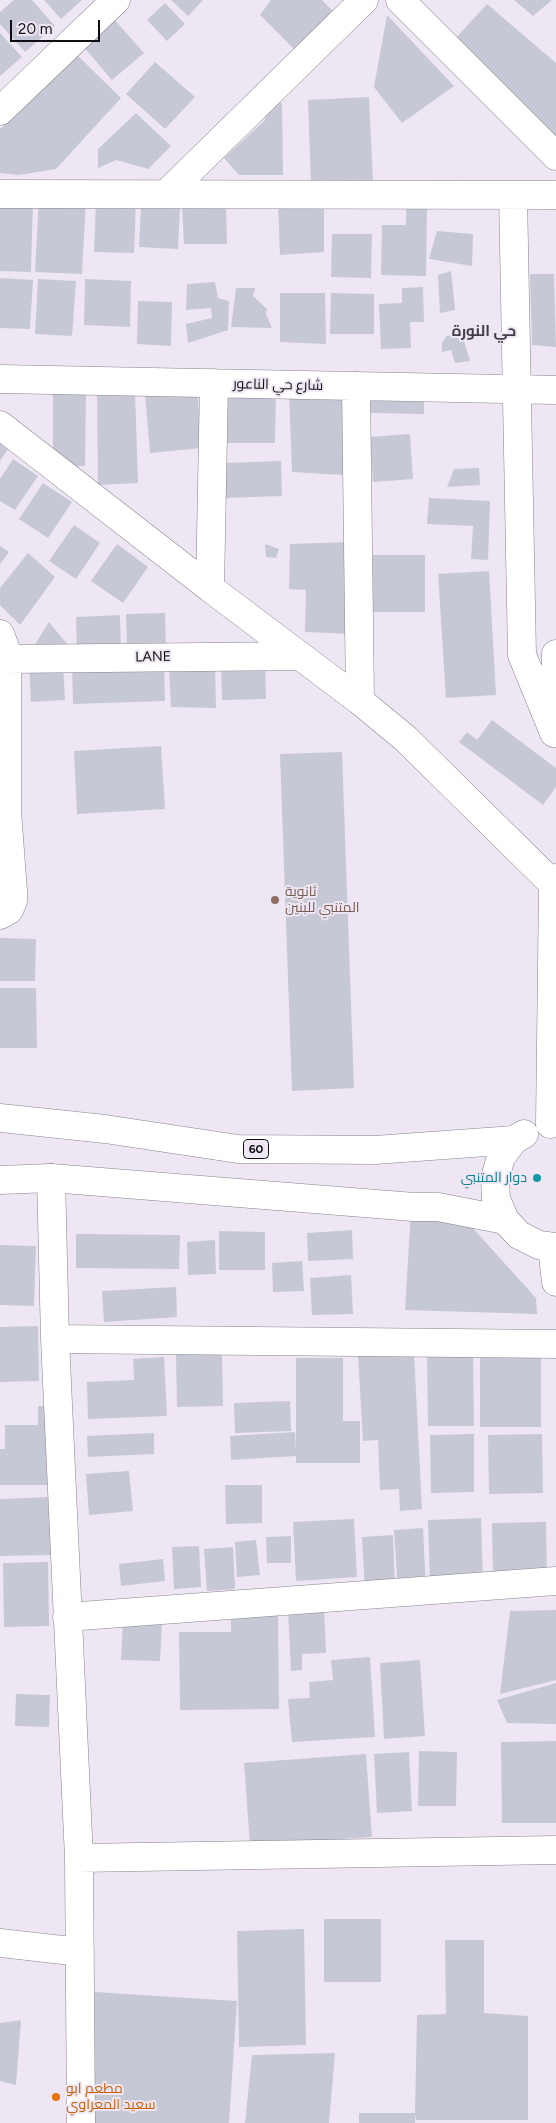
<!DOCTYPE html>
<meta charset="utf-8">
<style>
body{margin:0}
#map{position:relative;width:556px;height:2123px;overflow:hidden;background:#eee7f3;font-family:Figtree,sans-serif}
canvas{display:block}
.scale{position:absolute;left:10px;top:20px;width:90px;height:22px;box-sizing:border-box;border:2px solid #100e12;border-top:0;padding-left:6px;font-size:15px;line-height:18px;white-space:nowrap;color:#100e12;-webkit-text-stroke:4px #eee7f3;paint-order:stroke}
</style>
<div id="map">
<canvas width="556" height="2123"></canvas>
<div class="scale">20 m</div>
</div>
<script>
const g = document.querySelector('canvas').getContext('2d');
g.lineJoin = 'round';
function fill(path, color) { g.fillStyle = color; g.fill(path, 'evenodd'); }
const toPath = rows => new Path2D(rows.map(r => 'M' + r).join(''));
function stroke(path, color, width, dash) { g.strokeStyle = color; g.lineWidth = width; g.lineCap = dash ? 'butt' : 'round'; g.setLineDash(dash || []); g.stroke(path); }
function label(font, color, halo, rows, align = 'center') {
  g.font = font + ' Figtree,Cairo,sans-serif'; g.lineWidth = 4; g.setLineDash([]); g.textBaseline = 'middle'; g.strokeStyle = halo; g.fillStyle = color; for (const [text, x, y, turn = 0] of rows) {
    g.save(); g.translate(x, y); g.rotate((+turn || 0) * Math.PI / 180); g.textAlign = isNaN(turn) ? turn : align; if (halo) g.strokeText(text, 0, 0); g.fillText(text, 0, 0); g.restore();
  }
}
const building = toPath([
 [14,0,32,0,55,26,25,52,0,24,0,12],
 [44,0,82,0,61,19],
 [171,0,203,0,188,16],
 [271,0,322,0,334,12,298,53,260,15],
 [514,0,552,0,533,16],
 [165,3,185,24,167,41,147,20],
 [487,4,556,63,556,139,454,40],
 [387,15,454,86,402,123,374,87],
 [113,18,144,53,112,80,82,45],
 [0,33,22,57,0,76],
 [74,52,121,98,56,169,19,175,0,173,0,129,28,103],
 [155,62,195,97,165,129,126,94],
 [369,97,373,181,311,184,308,100],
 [268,103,282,103,283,175,239,175,224,158,265,120],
 [136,113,171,146,148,169,116,160,98,168,98,149],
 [0,197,33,198,31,272,0,271],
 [39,198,86,200,82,274,35,272],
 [96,201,136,202,134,253,94,252],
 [278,203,324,203,324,252,280,255],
 [226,204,227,244,184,244,182,205],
 [141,206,180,208,178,249,139,247],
 [406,206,427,206,426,276,381,275,382,225,406,225],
 [437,231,473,234,472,266,429,259],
 [332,234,372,234,371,278,331,277],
 [451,271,455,310,440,313,438,275],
 [530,274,554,274,556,347,532,345],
 [0,278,33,280,30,329,0,328],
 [38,279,76,281,72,336,35,334],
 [85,279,131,281,130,327,84,325],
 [215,282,218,298,229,301,228,330,188,343,186,324,212,318,211,308,186,310,187,284],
 [423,287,424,322,410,322,411,348,381,349,379,304,402,303,402,288],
 [236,288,255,288,253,296,267,309,266,314,272,328,231,327],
 [280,293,325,293,326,344,280,342],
 [331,293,374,294,374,334,330,334],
 [138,301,172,302,171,346,137,344],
 [462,334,470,361,455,363,451,350,442,352,442,343,447,336],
 [197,388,202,448,150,453,145,393],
 [370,388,424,388,424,414,370,413],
 [343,389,343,475,292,472,289,391],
 [53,391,86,391,85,466,53,467],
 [226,391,276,392,275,443,225,443],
 [135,392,138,483,98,485,97,393],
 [410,434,413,479,373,482,370,437],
 [0,443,8,449,0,461],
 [13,459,38,476,15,510,0,501,0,479],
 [281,461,282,496,225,498,223,463],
 [479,468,480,485,447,487,454,469],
 [43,483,72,502,48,538,19,519],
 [429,498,490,501,488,560,471,559,473,526,427,524],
 [74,525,100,543,76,579,49,561],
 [349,542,351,634,305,632,306,590,289,589,290,544],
 [117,544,148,567,123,603,91,581],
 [265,544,279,549,276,558,266,557],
 [0,546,9,552,0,564],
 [28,553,55,577,20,625,0,605,0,588],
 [373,555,425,555,425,612,372,612],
 [489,571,496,695,446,698,438,574],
 [165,613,166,649,127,651,126,614],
 [120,615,121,651,77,652,76,617],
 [49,622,68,645,31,651],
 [265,661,266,699,222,700,221,663],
 [164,662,165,701,73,704,72,663],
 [63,663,65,700,31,702,29,665],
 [169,666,215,666,216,708,171,707],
 [492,720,556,768,556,787,543,805,459,742,467,732,477,740],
 [161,746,165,809,77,814,74,751],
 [342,752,354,1088,292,1091,280,754],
 [0,938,36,939,35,981,0,981],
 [0,988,36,988,37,1048,0,1048],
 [411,1212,460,1214,536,1298,537,1314,405,1310],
 [352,1230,353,1259,308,1261,307,1233],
 [219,1231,265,1232,265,1270,219,1270],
 [76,1234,180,1235,179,1269,76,1268],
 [215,1240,216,1274,188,1275,187,1242],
 [0,1245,36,1246,34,1306,0,1305],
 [302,1261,304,1291,273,1292,272,1263],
 [351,1275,353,1314,312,1315,310,1278],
 [176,1287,177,1317,104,1322,102,1291],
 [38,1326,39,1381,0,1382,0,1327],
 [427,1350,473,1350,474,1426,428,1426],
 [222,1353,223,1406,177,1407,176,1354],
 [414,1353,422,1509,400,1511,399,1489,380,1490,378,1440,363,1441,358,1356],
 [480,1356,541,1357,541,1427,480,1427],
 [164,1357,167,1416,88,1419,87,1382,134,1380,133,1359],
 [296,1358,343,1358,343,1421,360,1421,360,1463,296,1463,296,1456,231,1460,230,1436,295,1432,296,1452],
 [290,1401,291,1431,235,1433,234,1403],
 [38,1406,49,1406,49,1485,0,1485,0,1449,5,1449,5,1425,38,1425],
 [154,1433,154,1454,88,1457,87,1436],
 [474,1434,474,1492,431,1493,430,1435],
 [542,1434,543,1493,489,1494,488,1435],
 [129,1471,133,1511,89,1515,86,1474],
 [225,1485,262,1485,262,1523,226,1524],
 [50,1497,52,1555,0,1556,0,1499],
 [481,1518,483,1582,430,1583,428,1520],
 [354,1519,357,1577,296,1581,293,1522],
 [546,1522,547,1579,493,1580,492,1523],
 [423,1528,426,1588,398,1590,394,1530],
 [393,1535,395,1589,365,1591,362,1537],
 [291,1536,291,1563,267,1563,266,1537],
 [256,1540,260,1575,237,1577,235,1542],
 [199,1546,201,1587,174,1589,172,1547],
 [233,1547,235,1589,207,1591,204,1549],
 [163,1559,165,1581,121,1586,119,1564],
 [48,1562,49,1626,4,1627,3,1563],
 [324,1609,326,1653,302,1654,302,1670,291,1671,288,1611],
 [556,1610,556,1680,500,1694,510,1611],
 [278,1612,279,1709,180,1710,179,1632,231,1632,231,1613],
 [123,1621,162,1622,160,1661,121,1660],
 [370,1657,375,1737,292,1742,288,1699,310,1698,309,1682,333,1680,331,1660],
 [420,1660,425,1736,384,1739,380,1663],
 [556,1683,556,1724,507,1723,497,1700],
 [16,1694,50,1695,49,1727,15,1726],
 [556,1741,556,1823,502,1823,501,1742],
 [419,1751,457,1752,456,1806,418,1806],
 [409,1752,412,1811,377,1813,374,1754],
 [366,1754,372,1837,250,1845,244,1763],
 [324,1919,381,1919,381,1982,324,1982],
 [304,1929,306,2045,239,2047,237,1931],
 [445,1940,484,1940,484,2013,528,2016,528,2120,416,2120,415,2113,415,2123,359,2123,359,2113,415,2113,417,2015,446,2014],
 [95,1992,237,2001,229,2123,86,2123],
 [21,2020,16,2085,0,2081,0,2023],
 [335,2053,329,2123,245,2123,252,2055]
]);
const minor = toPath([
 [400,0,556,156],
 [0,111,116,0],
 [0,194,556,195],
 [166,194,364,0],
 [513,195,522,655,554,733],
 [0,379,556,390],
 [214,383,210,588,360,701,406,739,553,884],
 [356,386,360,701],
 [0,425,210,588],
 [0,634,5,647,7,659,7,811,13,891,13,901,9,910,0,915],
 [7,659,300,656],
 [554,722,556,654],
 [51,1178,55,1339,79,1858,81,2123],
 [55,1339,556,1344],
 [67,1617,556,1581],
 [79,1858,556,1850],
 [0,1943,80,1952]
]);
const major = toPath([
 [0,1118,105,1129,238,1149,375,1150,514,1140],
 [550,1124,553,884,556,878],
 [524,1134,514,1140,501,1157,495,1178,496,1199,505,1220,519,1235,539,1245,556,1247],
 [0,1180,51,1178,414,1207,438,1207,505,1220],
 [552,1247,556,1282]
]);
const markers = [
 [275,900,5,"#8d6e63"],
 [537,1178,5,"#0f9aa8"],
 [56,2097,5,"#e8710a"]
];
const shields = [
 [256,1149,25]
];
const shieldNames = [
 ["60",256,1149]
];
const streetNames = [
 ["شارع حي الناعور",278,385,1],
 ["LANE",153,657,-1]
];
const educationNames = [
 ["ثانوية",285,892],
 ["المتنبي للبنين",285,908]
];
const cultureNames = [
 ["دوار المتنبي",527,1178]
];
const foodNames = [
 ["مطعم ابو",66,2089],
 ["سعيد المعراوي",66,2105]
];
const neighbourhoodNames = [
 ["حي النورة",484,332]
];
fill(building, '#c7c8d5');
stroke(minor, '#88828d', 29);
stroke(major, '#88828d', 29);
stroke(minor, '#fff', 28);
stroke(major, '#fff', 28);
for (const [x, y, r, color] of markers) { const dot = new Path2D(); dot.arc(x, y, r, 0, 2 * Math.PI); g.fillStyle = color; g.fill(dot); stroke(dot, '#eee7f3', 2); }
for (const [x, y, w] of shields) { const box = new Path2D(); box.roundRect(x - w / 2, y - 9.5, w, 19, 4); g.fillStyle = '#eee7f3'; g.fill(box); stroke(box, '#100e12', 1); }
label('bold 12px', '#100e12', null, shieldNames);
label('14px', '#100e12', '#eee7f3', streetNames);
label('14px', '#785e54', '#eee7f3', educationNames, 'left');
label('14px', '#0d838f', '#eee7f3', cultureNames, 'right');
label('14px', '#c56008', '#eee7f3', foodNames, 'left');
label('bold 15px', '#413c46', '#eee7f3', neighbourhoodNames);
</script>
